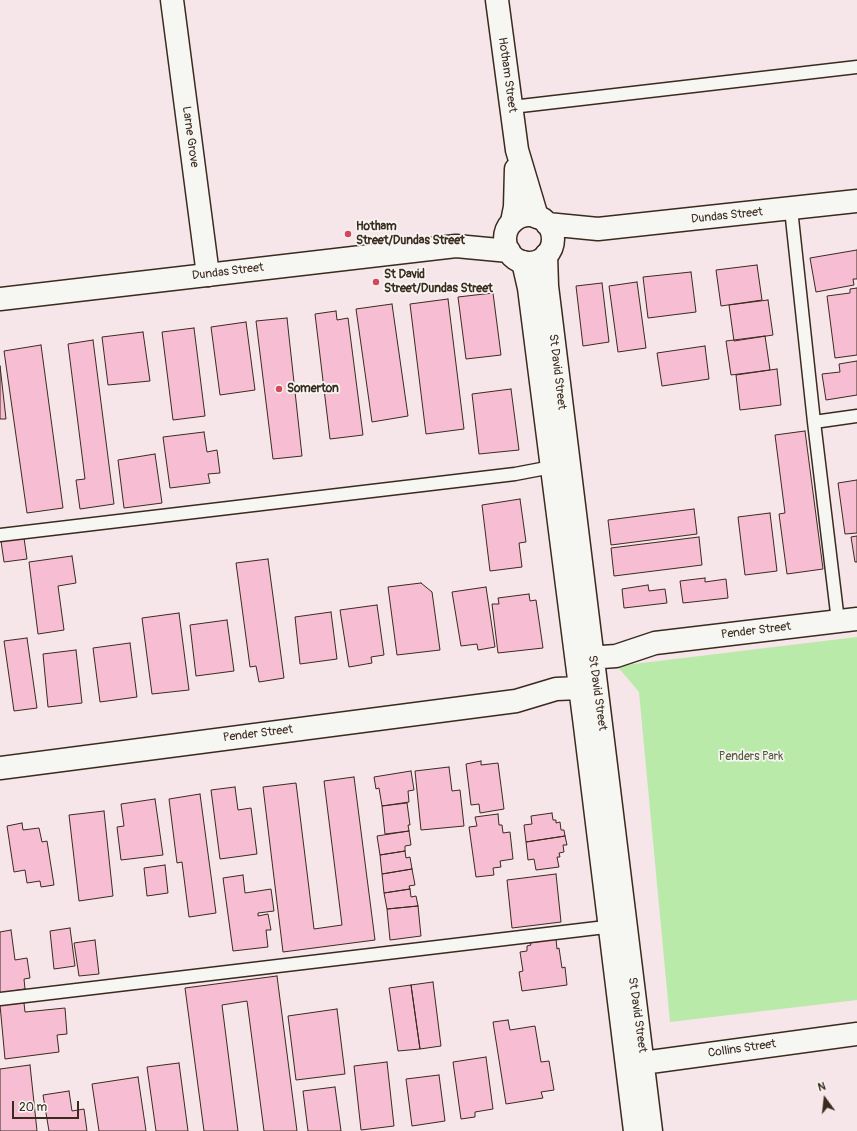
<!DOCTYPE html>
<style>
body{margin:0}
#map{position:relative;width:857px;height:1131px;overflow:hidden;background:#f6e5e9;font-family:Pangolin,sans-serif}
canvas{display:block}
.north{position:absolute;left:805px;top:1079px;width:40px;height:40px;-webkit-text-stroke:3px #f6f6f2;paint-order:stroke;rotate:345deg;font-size:11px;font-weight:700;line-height:16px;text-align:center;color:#3b2a1e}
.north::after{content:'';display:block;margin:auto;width:14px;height:18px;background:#3b2a1e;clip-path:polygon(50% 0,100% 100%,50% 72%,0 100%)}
.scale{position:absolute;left:12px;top:1101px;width:67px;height:18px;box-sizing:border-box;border:2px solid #3b2a1e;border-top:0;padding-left:5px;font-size:12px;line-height:14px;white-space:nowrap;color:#3b2a1e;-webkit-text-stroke:3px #f6f6f2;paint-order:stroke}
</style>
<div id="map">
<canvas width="857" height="1131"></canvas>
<div class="north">N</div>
<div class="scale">20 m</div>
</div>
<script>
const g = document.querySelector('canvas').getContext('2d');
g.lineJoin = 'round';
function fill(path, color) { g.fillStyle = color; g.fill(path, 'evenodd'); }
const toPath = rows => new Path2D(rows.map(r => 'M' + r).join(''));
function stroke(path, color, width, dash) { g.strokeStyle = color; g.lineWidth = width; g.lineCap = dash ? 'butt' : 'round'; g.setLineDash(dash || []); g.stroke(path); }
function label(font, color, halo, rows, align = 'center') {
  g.font = font + ' Pangolin,sans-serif'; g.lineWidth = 3.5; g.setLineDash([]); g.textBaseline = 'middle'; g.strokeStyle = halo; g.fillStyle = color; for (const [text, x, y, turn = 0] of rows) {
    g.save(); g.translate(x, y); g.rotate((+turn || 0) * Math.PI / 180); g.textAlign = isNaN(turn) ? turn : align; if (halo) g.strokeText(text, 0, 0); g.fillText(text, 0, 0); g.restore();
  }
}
const green = toPath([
 [857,637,857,1000,670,1022,639,692,617,666]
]);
const building = toPath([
 [857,250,857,279,853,279,854,285,816,292,810,258,857,250],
 [757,265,762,300,721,306,716,270,757,265],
 [691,272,696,312,648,318,643,277,691,272],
 [637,282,646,348,618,352,609,286,637,282],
 [602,283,609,342,583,346,576,286,602,283],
 [857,288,857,355,835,358,827,296,850,293,850,289,857,288],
 [493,293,501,355,466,359,458,297,493,293],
 [448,299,464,429,426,434,410,304,448,299],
 [768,300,773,335,734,341,729,305,768,300],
 [392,304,408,416,372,422,356,309,392,304],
 [336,311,337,320,348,318,363,435,330,439,315,314,336,311],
 [287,318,302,456,273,459,256,321,287,318],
 [246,322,255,390,220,395,211,327,246,322],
 [194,328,205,416,173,420,162,332,194,328],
 [143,332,150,381,108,385,102,337,143,332],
 [765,336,770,370,731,375,726,341,765,336],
 [93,340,114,504,80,509,76,480,85,479,68,344,93,340],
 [41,345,63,508,27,513,4,351,41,345],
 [705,346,709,379,662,386,657,353,705,346],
 [857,361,857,395,826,400,822,374,840,372,839,364,857,361],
 [0,366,6,419,0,419,0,366],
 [777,369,781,405,740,410,736,375,777,369],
 [511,389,519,450,479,454,472,394,511,389],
 [805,431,823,569,787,574,779,514,785,513,775,435,805,431],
 [204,432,207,452,217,450,220,473,208,474,210,483,170,488,163,437,204,432],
 [155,454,162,503,124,508,118,460,155,454],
 [857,480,857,533,845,534,838,483,857,480],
 [520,499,526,542,519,543,522,567,490,571,482,505,520,499],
 [694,509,697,534,611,545,608,520,694,509],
 [770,513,777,571,745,575,738,517,770,513],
 [857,536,857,562,855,562,851,537,857,536],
 [699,537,702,565,614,576,611,548,699,537],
 [24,538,27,559,4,562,1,541,24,538],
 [72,556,76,583,58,586,64,630,38,634,29,562,72,556],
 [268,559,284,678,259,682,256,666,250,667,236,563,268,559],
 [705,578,705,582,726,579,728,598,683,603,680,581,705,578],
 [421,583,432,592,440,650,397,655,388,587,421,583],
 [648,585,649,591,665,589,667,603,624,608,622,589,648,585],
 [486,587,495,647,478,650,477,644,461,646,452,592,486,587],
 [529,594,530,601,536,600,543,648,498,653,492,604,499,604,498,598,529,594],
 [377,605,384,655,371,657,372,663,349,667,340,610,377,605],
 [331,612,337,659,300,664,295,617,331,612],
 [179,613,189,690,152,694,142,618,179,613],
 [227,620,234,671,196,676,190,625,227,620],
 [27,638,37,708,14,711,4,641,27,638],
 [130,643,137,697,100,702,93,648,130,643],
 [76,650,82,703,48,707,43,654,76,650],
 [481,761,481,765,498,763,504,809,480,813,479,804,471,805,466,764,481,761],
 [449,767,452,791,460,790,464,826,421,830,415,771,449,767],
 [411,771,414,790,408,791,409,802,382,806,379,788,376,789,374,777,411,771],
 [354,777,375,940,283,952,263,787,296,783,314,929,342,925,324,781,354,777],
 [235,787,238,810,251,808,257,854,220,859,211,790,235,787],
 [200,794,216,913,189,917,182,862,177,863,169,799,200,794],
 [155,799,163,855,121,860,117,827,124,826,121,804,155,799],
 [407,803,410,825,408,825,409,831,385,834,382,806,407,803],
 [104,811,113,896,79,901,69,815,104,811],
 [552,813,553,820,556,820,556,823,560,822,561,830,564,830,565,836,526,842,524,825,532,824,531,816,552,813],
 [498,814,499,825,502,825,503,833,510,832,513,859,500,861,501,867,493,868,494,875,476,877,469,827,477,826,475,817,498,814],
 [22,823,23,830,39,828,42,842,47,841,54,885,41,887,40,881,27,883,25,870,14,872,7,826,22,823],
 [409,831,411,845,405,846,405,851,380,855,377,836,409,831],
 [565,836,567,845,563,845,564,852,559,853,560,857,557,857,559,867,536,870,534,859,528,860,526,842,565,836],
 [405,851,406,858,410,857,412,869,382,874,380,855,405,851],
 [165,865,168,893,147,896,144,868,165,865],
 [412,869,415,885,409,886,410,889,384,893,382,874,412,869],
 [556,874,561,922,512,928,507,880,556,874],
 [243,875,245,893,271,889,274,911,258,913,258,916,268,914,271,930,266,930,268,947,233,951,223,878,243,875],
 [410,889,411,897,416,896,418,906,387,909,384,893,410,889],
 [418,906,421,936,390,940,387,909,418,906],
 [70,928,75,966,54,969,50,931,70,928],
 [11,930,15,960,27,958,30,978,24,979,25,989,0,993,0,932,11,930],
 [556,939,557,949,559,948,562,968,565,967,567,985,522,991,519,972,523,971,520,952,527,951,527,946,531,945,530,943,556,939],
 [95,940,99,974,79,976,74,943,95,940],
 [277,976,297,1131,264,1131,247,1001,222,1005,238,1131,204,1131,185,988,277,976],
 [433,982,441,1046,420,1049,411,985,433,982],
 [411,985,420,1049,398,1051,389,988,411,985],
 [24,1003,25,1012,65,1008,67,1034,57,1035,59,1052,5,1059,0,1005,24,1003],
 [337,1009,345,1074,296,1080,288,1016,337,1009],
 [508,1020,510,1030,535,1026,541,1062,549,1061,554,1090,541,1092,543,1098,506,1104,493,1022,508,1020],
 [486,1057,493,1109,475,1112,475,1117,461,1119,453,1062,486,1057],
 [387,1062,394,1126,361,1130,354,1066,387,1062],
 [179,1063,188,1131,156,1131,147,1067,179,1063],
 [30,1065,37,1131,0,1131,0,1069,30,1065],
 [439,1075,445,1121,412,1126,406,1079,439,1075],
 [138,1077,146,1131,99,1131,92,1084,138,1077],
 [335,1087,341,1131,308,1131,303,1091,335,1087],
 [69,1091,72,1111,84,1109,87,1131,49,1131,43,1095,69,1091]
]);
const service = toPath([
 [512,107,857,67],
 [791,209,814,422,838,621],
 [814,422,857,416],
 [0,535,515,474,557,466],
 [0,999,614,926]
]);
const minor = toPath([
 [172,0,208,275],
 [497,0,517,150,537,217],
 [512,222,515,207,516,169],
 [546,255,547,286,651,1131],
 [523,262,529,288,585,726,635,1131],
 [578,654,592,658,602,657,616,656,655,643,857,619],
 [0,768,516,701,556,689,580,688,594,691],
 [628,1065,857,1034]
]);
const tertiary = toPath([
 '505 239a24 24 0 1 1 48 0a24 24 0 1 1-48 0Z',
 [547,224,598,229,857,201],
 [0,299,456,246,509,251]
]);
const markers = [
 [348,234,4,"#d1495b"],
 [376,282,4,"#d1495b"],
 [279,389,4,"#d1495b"]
];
const streetNames = [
 ["Hotham Street",507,75,82],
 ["Larne Grove",190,137,82],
 ["Dundas Street",727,216,-6],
 ["Dundas Street",228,272,-7],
 ["St David Street",557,372,83],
 ["Pender Street",756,631,-7],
 ["St David Street",597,693,82],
 ["Pender Street",258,734,-7],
 ["St David Street",637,1015,82],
 ["Collins Street",742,1049,-8]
];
const poiNames = [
 ["Hotham",356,227],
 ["Street/Dundas Street",356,241],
 ["St David",384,275],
 ["Street/Dundas Street",384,289],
 ["Somerton",287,389]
];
const parkNames = [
 ["Penders Park",751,757]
];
fill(green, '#b9eaaa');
fill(building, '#f7bed3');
stroke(building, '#3b2a1e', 1);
stroke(service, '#3b2a1e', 15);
stroke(minor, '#3b2a1e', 25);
stroke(tertiary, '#3b2a1e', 25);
stroke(service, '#f6f6f2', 12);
stroke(minor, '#f6f6f2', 22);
stroke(tertiary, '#f6f6f2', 22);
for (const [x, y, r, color] of markers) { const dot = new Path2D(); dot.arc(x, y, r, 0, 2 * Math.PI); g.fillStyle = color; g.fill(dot); stroke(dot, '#f6f6f2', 1.5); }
label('12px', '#3b2a1e', '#f6f6f2', streetNames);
label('bold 12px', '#3b2a1e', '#f6f6f2', poiNames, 'left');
label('12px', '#5a5a41', '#f6f6f2', parkNames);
</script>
